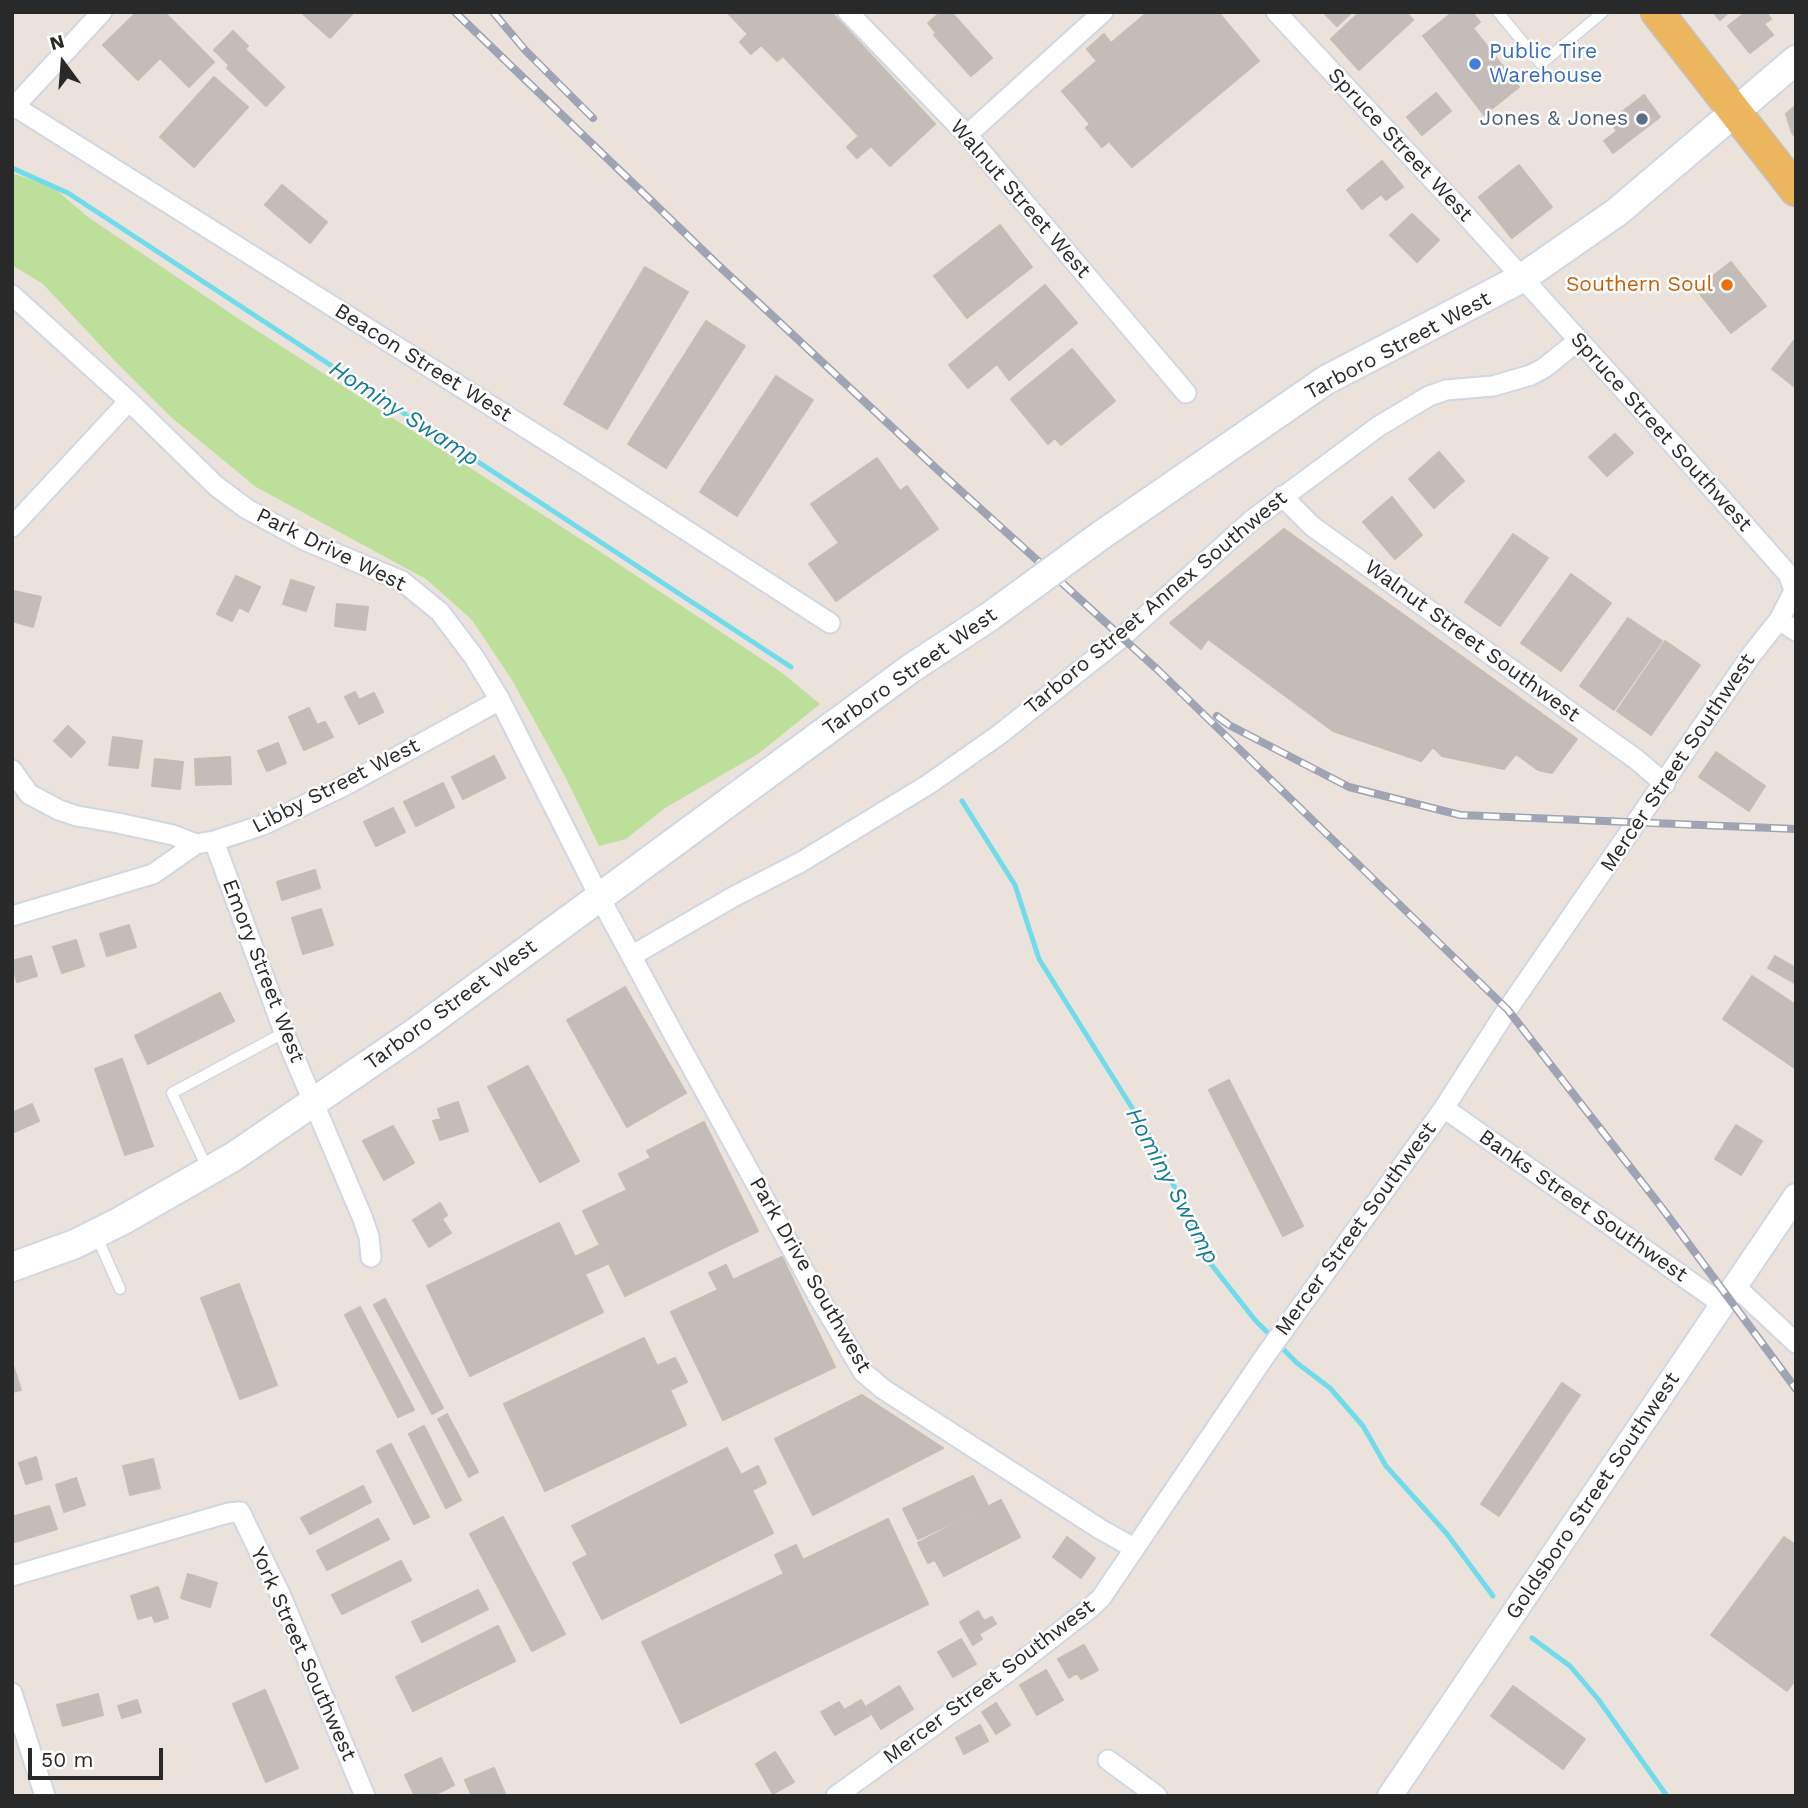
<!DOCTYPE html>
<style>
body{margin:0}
#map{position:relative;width:1808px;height:1808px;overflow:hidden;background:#ebe2db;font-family:"Work Sans",sans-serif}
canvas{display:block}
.frame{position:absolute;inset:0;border:14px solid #292929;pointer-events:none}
.north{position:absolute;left:28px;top:28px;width:70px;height:70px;-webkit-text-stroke:5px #fff;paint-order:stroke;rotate:344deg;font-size:19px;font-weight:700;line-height:28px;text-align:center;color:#292929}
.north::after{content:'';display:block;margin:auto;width:24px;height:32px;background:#292929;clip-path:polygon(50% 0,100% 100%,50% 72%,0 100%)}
.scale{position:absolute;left:28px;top:1748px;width:135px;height:32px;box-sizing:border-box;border:4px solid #292929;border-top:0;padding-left:9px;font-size:21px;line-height:24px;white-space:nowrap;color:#292929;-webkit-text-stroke:5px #fff;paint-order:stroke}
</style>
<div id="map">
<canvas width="1808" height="1808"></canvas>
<div class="frame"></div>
<div class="north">N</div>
<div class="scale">50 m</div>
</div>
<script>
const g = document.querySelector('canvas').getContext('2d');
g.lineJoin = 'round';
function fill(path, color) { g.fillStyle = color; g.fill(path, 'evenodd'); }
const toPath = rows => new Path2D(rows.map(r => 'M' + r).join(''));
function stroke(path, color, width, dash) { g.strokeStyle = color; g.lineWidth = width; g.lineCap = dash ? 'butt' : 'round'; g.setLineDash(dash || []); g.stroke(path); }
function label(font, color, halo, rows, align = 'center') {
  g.font = font + ' "Work Sans",sans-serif'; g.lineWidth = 5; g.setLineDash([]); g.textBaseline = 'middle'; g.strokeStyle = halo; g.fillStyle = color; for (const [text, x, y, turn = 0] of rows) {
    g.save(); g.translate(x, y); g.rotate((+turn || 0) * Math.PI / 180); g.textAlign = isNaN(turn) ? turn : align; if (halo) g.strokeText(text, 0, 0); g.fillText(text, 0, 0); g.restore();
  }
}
const green = toPath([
 [12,173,53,187,88,217,239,319,596,549,781,672,820,704,758,754,665,808,626,839,599,846,566,778,512,680,472,620,426,579,256,487,172,418,114,360,43,284,12,265]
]);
const stream = toPath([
 [12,168,68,193,791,667],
 [962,801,1015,885,1039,959,1159,1151,1203,1254,1255,1320,1272,1337],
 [1278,1344,1297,1363,1330,1388,1363,1426,1386,1466,1447,1534,1493,1596],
 [1532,1638,1570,1666,1598,1699,1667,1796]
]);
const building = toPath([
 [137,12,164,12,214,62,189,87,160,58,138,80,103,45,137,12],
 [301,12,354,12,330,38,301,12],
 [727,12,831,12,935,124,890,166,871,146,857,158,847,147,859,136,783,56,777,61,761,45,751,54,740,42,748,34,727,12],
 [941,12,951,12,992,58,971,76,934,35,936,33,928,23,941,12],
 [1148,12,1218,12,1259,61,1132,167,1109,141,1102,147,1086,128,1090,124,1062,91,1097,61,1087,49,1104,34,1111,43,1148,12],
 [1323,12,1352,12,1337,26,1323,12],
 [1360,12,1406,12,1413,20,1359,70,1331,39,1360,12],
 [1453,12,1472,12,1480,22,1473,28,1519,87,1484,115,1423,36,1453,12],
 [1713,12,1729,12,1720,20,1713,12],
 [1746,12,1766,12,1771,19,1764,24,1773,35,1750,53,1728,26,1746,12],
 [233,31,248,46,245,49,284,87,266,106,227,68,229,65,214,50,233,31],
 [214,77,248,107,194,167,160,137,214,77],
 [1436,93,1451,111,1422,135,1407,117,1436,93],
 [1644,95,1660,117,1613,153,1604,141,1617,131,1610,121,1644,95],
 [1796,105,1796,138,1792,133,1786,114,1796,105],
 [1382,161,1403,187,1386,200,1381,194,1362,209,1347,190,1382,161],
 [1519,165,1552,207,1512,238,1479,197,1519,165],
 [282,185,327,222,310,243,265,205,282,185],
 [1412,214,1439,240,1417,262,1390,235,1412,214],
 [1000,225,1032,267,967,318,934,276,1000,225],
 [1731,262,1766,306,1731,333,1696,289,1731,262],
 [645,267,688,292,607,429,564,404,645,267],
 [1045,285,1077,323,1009,380,997,364,968,388,949,365,1045,285],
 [706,321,745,346,666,468,628,444,706,321],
 [1796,338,1796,388,1772,369,1796,338],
 [1072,349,1115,401,1061,445,1055,438,1048,444,1011,399,1072,349],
 [776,376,813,400,737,516,700,492,776,376],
 [1615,434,1633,453,1607,476,1589,457,1615,434],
 [1439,452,1464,481,1434,508,1409,479,1439,452],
 [877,458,900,491,907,486,938,529,836,601,809,564,839,543,811,504,877,458],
 [1392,497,1422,535,1395,559,1363,522,1392,497],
 [1284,529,1577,739,1552,773,1538,770,1516,754,1504,769,1442,756,1433,747,1421,761,1333,731,1208,639,1201,649,1170,623,1284,529],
 [1513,534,1548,558,1500,626,1465,602,1513,534],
 [1571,574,1611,603,1561,671,1521,643,1571,574],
 [236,576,260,587,248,612,239,607,232,621,217,614,236,576],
 [291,580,314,587,306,611,283,604,291,580],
 [14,591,41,597,33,627,12,621,14,591],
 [337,604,368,607,365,630,335,626,337,604],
 [1628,618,1662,641,1614,710,1580,686,1628,618],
 [1665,641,1700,665,1651,735,1617,711,1665,641],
 [355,692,359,700,374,693,383,712,359,724,345,697,355,692],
 [309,708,317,725,325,722,333,737,304,750,289,717,309,708],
 [68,726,85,742,71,757,54,741,68,726],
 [113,737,142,741,138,768,109,765,113,737],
 [278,743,286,763,267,771,258,751,278,743],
 [1716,752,1765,786,1749,811,1699,777,1716,752],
 [494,756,505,778,463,799,452,777,494,756],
 [230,757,231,784,196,785,195,759,230,757],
 [155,759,183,762,180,789,152,786,155,759],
 [443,783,454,807,416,826,404,802,443,783],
 [393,808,405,832,376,846,364,822,393,808],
 [315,870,320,888,282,900,277,882,315,870],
 [321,909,333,945,303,954,292,918,321,909],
 [129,925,136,947,107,956,100,934,129,925],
 [76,940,84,966,62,973,53,947,76,940],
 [31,956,37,976,17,982,12,961,31,956],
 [1775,956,1796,968,1796,984,1768,968,1775,956],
 [1752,976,1796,1005,1796,1069,1723,1019,1752,976],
 [625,987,686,1093,627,1127,567,1020,625,987],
 [220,993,234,1021,148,1064,135,1036,220,993],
 [122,1059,153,1146,125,1155,95,1069,122,1059],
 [528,1066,579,1161,540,1182,488,1087,528,1066],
 [1229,1080,1303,1226,1283,1236,1209,1090,1229,1080],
 [458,1102,468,1131,440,1140,433,1121,441,1119,438,1109,458,1102],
 [32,1104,39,1121,14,1132,12,1113,32,1104],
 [704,1122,758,1231,625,1296,583,1211,627,1190,619,1174,651,1158,647,1151,704,1122],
 [1736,1125,1762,1141,1741,1175,1715,1159,1736,1125],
 [393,1126,414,1163,384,1180,363,1141,393,1126],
 [440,1203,447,1215,442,1219,451,1233,429,1247,413,1220,440,1203],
 [559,1223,575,1257,598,1246,607,1264,585,1274,603,1312,470,1376,427,1286,559,1223],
 [782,1257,835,1367,723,1420,671,1312,718,1290,709,1273,726,1265,733,1280,782,1257],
 [239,1284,277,1385,240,1399,201,1298,239,1284],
 [385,1299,443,1408,432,1414,374,1305,385,1299],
 [360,1307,414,1410,398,1417,345,1315,360,1307],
 [644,1338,657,1366,675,1358,687,1382,670,1390,686,1425,545,1491,504,1404,644,1338],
 [12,1362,21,1390,12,1392,12,1362],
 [1562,1383,1580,1395,1499,1516,1481,1504,1562,1383],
 [862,1395,943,1448,813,1515,775,1439,862,1395],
 [447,1414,478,1472,469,1477,438,1419,447,1414],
 [424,1426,461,1500,446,1508,409,1434,424,1426],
 [391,1444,429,1517,414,1524,377,1451,391,1444],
 [727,1448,741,1475,758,1466,766,1483,752,1490,773,1533,602,1619,573,1563,588,1555,572,1526,727,1448],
 [36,1457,42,1479,26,1484,19,1463,36,1457],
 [153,1459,160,1488,130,1495,123,1466,153,1459],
 [973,1476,988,1506,918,1539,903,1509,973,1476],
 [76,1478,85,1505,64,1512,56,1485,76,1478],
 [363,1486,371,1502,310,1534,301,1518,363,1486],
 [1001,1500,1020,1537,944,1576,935,1560,928,1563,918,1543,1001,1500],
 [49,1506,57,1529,12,1543,12,1517,49,1506],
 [503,1517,565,1634,532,1651,470,1534,503,1517],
 [378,1519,389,1539,327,1570,317,1551,378,1519],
 [888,1519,928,1604,681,1723,642,1642,784,1574,775,1555,796,1545,803,1560,888,1519],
 [1067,1537,1095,1558,1081,1578,1053,1557,1067,1537],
 [1784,1537,1796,1545,1796,1679,1787,1691,1711,1635,1784,1537],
 [401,1561,411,1580,342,1614,332,1595,401,1561],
 [188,1574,217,1583,210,1607,181,1598,188,1574],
 [158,1587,168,1618,155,1622,152,1615,138,1619,131,1596,158,1587],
 [478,1590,488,1609,422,1642,412,1622,478,1590],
 [978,1611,984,1621,992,1617,996,1624,979,1634,982,1639,973,1645,960,1622,978,1611],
 [498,1626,515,1661,413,1711,396,1677,498,1626],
 [961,1639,976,1664,953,1677,938,1652,961,1639],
 [1084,1645,1098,1670,1081,1679,1077,1673,1069,1678,1058,1659,1084,1645],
 [1046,1670,1063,1700,1037,1715,1020,1685,1046,1670],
 [899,1686,913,1709,881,1729,867,1706,899,1686],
 [1513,1686,1585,1739,1563,1769,1491,1716,1513,1686],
 [265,1690,298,1768,266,1782,233,1704,265,1690],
 [98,1694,103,1715,63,1726,57,1705,98,1694],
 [137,1700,141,1712,122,1718,118,1706,137,1700],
 [861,1700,870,1715,835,1735,821,1712,839,1702,844,1710,861,1700],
 [996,1703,1010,1725,996,1734,982,1712,996,1703],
 [980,1725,988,1741,964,1754,956,1738,980,1725],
 [775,1752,794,1782,773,1794,756,1764,775,1752],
 [441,1758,454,1785,432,1796,415,1796,405,1775,441,1758],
 [494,1768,506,1796,472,1796,465,1780,494,1768]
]);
const service = toPath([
 [1498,12,1541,64,1603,12],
 [208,1170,172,1093,285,1032],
 [97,1237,120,1289]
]);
const minor = toPath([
 [848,12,967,135,1186,393],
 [1276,12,1460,209,1671,442,1788,574,1794,590],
 [14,106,588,467,830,623],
 [12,109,102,12],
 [967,135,1103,12],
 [12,295,129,401,216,486,247,509,304,540,402,581,440,612,474,657,500,700,599,896,674,1035,814,1289,863,1372,883,1389,1100,1529,1134,1548],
 [1282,496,1312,526,1637,760,1665,784],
 [12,527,129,401],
 [1779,620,1796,631],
 [12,770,29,794,59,810,77,816,118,823,173,835,196,844],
 [214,841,287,1040,363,1219,369,1237,371,1257],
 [12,916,153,874,196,844,214,841,263,825,344,786,500,700],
 [633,955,733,897,801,862,929,784,1000,734,1121,638,1252,520,1379,426,1429,396,1446,390,1493,386,1531,375,1544,368,1579,340],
 [1444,1108,1722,1304],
 [1735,1286,1796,1343],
 [12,1576,228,1513,240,1512,280,1594,365,1796],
 [12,1693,45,1796],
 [1108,1760,1157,1796],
 [836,1796,1008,1672,1089,1609,1101,1598,1265,1356,1444,1108,1503,1016,1752,654,1779,620,1796,587]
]);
const tertiary = toPath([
 [1390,1796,1796,1196]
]);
const secondary = toPath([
 [1100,536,1326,380,1522,278,1617,212,1796,60],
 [12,1267,75,1244,121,1221,233,1157,416,1032,910,669,989,617]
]);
const primary = toPath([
 [1657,12,1796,190]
]);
const rail = toPath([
 [455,12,717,264,940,472,1159,671,1508,1010,1662,1208,1796,1389],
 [493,12,525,50,593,118],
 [1217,716,1229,725,1349,787,1460,815,1796,829]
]);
const secondaryBridge = toPath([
 [989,617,1100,536]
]);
const markers = [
 [1475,64,7,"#3f7fe0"],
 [1642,119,7,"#5c6f8a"],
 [1727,285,7,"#e8710a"]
];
const shopNames = [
 ["Public Tire",1489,52],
 ["Warehouse",1489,76]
];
const serviceNames = [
 ["Jones & Jones",1628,119]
];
const streetNames = [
 ["Spruce Street West",1400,145,47],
 ["Walnut Street West",1020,199,49],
 ["Tarboro Street West",1398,346,-28],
 ["Beacon Street West",423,363,32],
 ["Spruce Street Southwest",1661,432,48],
 ["Park Drive West",331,550,26],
 ["Tarboro Street Annex Southwest",1156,603,-40],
 ["Walnut Street Southwest",1472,641,36],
 ["Tarboro Street West",910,672,-35],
 ["Mercer Street Southwest",1678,763,-56],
 ["Libby Street West",336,786,-27],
 ["Emory Street West",263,971,69],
 ["Tarboro Street West",451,1005,-36],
 ["Banks Street Southwest",1583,1206,35],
 ["Mercer Street Southwest",1356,1229,-54],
 ["Park Drive Southwest",810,1275,60],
 ["Goldsboro Street Southwest",1593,1496,-56],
 ["York Street Southwest",303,1654,66],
 ["Mercer Street Southwest",989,1682,-37]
];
const foodNames = [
 ["Southern Soul",1713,285]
];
const waterNames = [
 ["Hominy Swamp",404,414,33],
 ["Hominy Swamp",1172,1186,62]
];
fill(green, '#bce099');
stroke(stream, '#70dceb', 5);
fill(building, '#c3bcb8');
stroke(building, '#c6bdb5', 2);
stroke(service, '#d0d6e2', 13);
stroke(minor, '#d0d6e2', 23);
stroke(tertiary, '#d0d6e2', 28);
stroke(secondary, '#d0d6e2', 32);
stroke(primary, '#c3c3c3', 35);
stroke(service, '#fff', 10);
stroke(minor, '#fff', 19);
stroke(tertiary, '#fff', 24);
stroke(secondary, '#fff', 28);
stroke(primary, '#ecb65f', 32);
stroke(rail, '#9ea4b3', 8);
stroke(rail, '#fff', 5, [16]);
stroke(secondaryBridge, '#d0d6e2', 32, []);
stroke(secondaryBridge, '#fff', 28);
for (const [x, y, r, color] of markers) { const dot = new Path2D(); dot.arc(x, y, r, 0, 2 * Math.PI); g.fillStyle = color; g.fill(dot); stroke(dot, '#fff', 2.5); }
label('21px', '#366cbe', '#fff', shopNames, 'left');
label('21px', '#4e5e75', '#fff', serviceNames, 'right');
label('21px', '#292929', '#fff', streetNames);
label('21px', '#c56008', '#fff', foodNames, 'right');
label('italic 23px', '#117b95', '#fff', waterNames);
</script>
